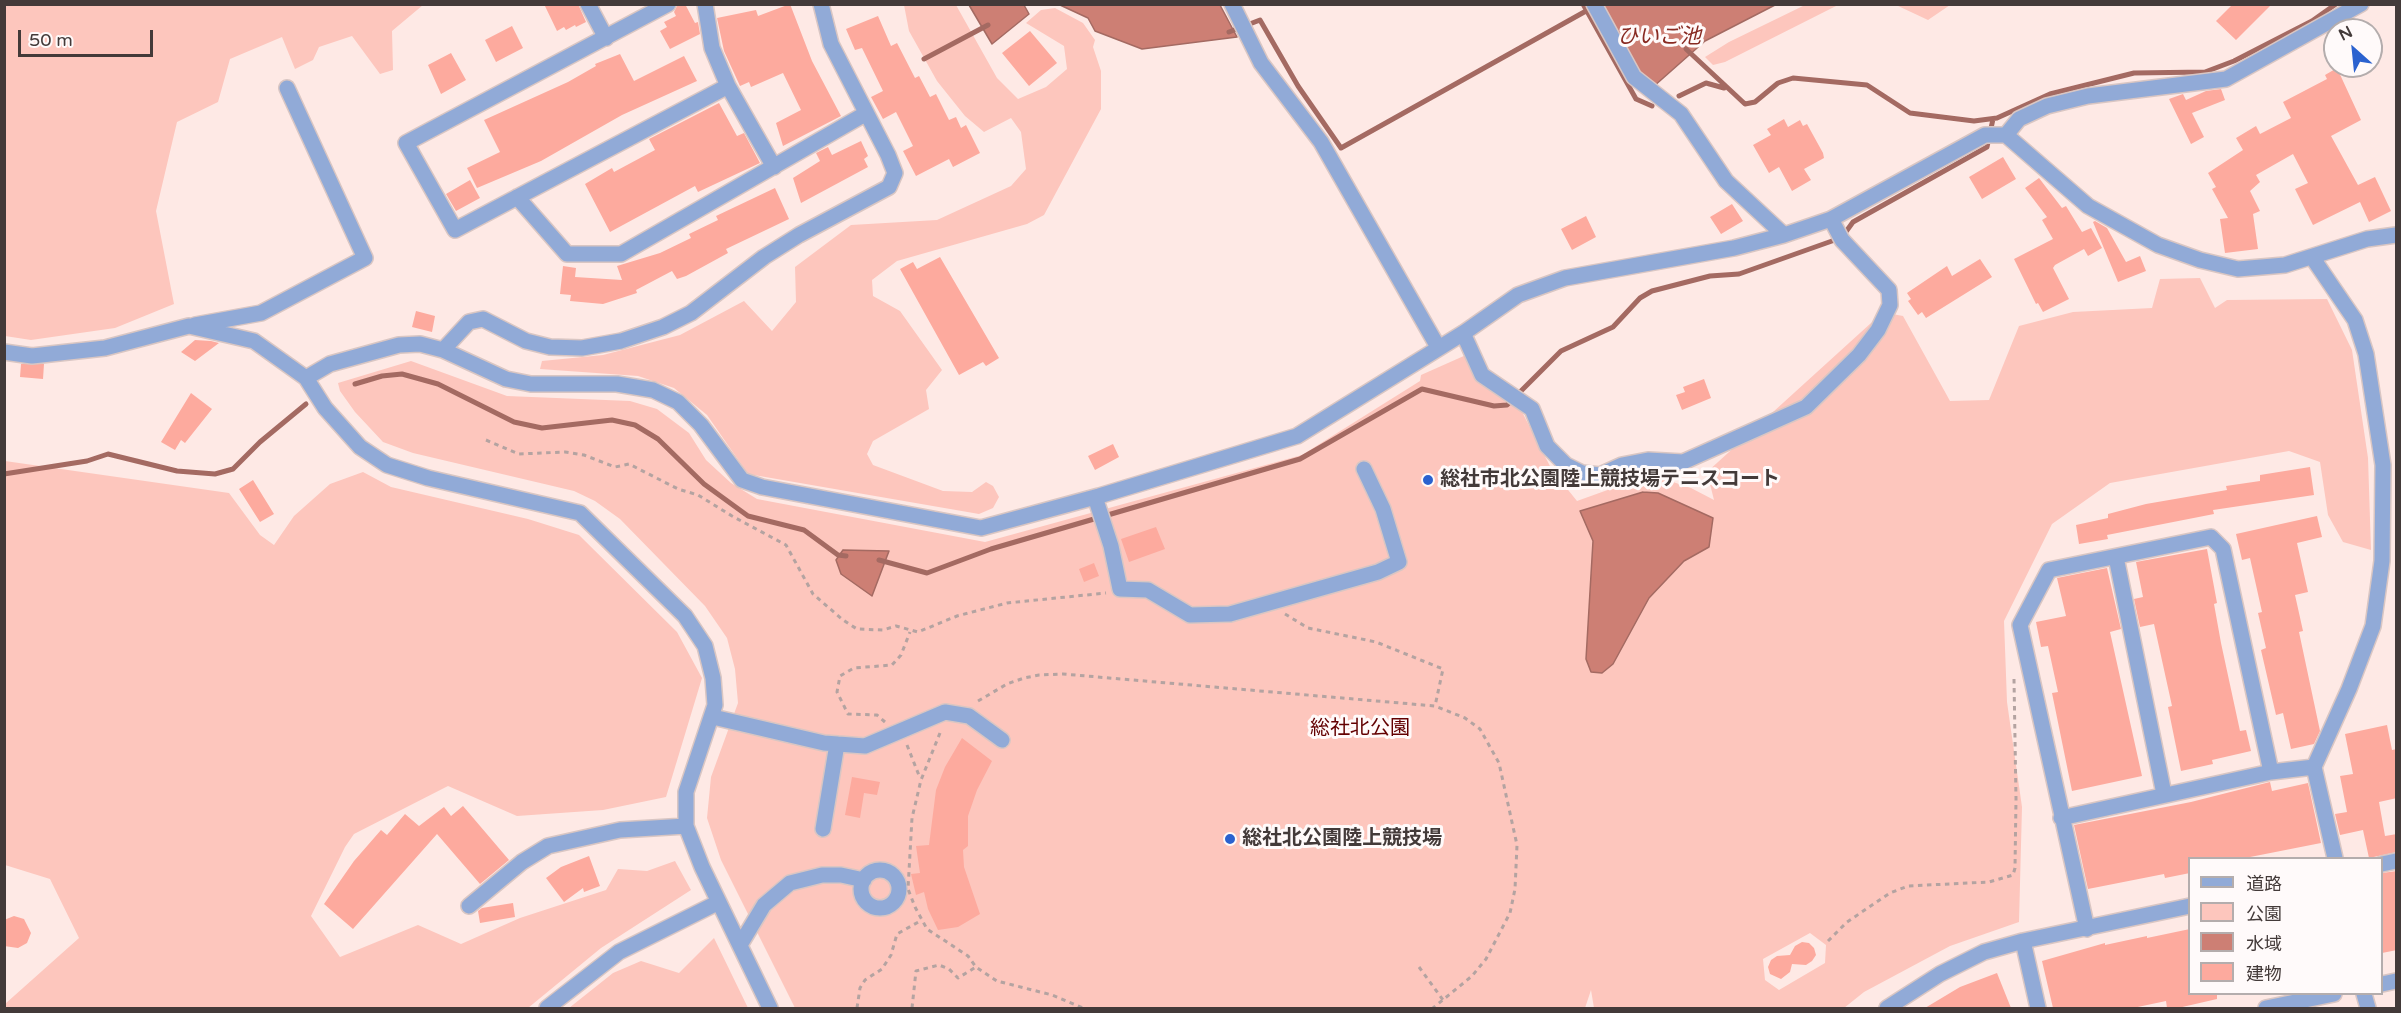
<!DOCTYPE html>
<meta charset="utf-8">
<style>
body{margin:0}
#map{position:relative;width:2401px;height:1013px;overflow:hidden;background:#fee9e5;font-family:"Varela Round","Noto Sans JP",sans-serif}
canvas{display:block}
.frame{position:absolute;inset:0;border:6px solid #433a39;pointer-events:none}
.legend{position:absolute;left:2188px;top:857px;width:195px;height:138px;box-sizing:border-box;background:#fffafa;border:2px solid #b4adad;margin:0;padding:8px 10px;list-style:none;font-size:18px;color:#433a39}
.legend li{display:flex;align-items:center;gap:12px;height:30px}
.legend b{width:30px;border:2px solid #b4adad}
.north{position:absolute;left:2323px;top:18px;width:60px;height:60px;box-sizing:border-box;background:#fffafa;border:2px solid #b4adad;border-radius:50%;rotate:333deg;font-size:16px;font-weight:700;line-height:24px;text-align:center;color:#433a39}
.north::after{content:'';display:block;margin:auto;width:21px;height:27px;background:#2b62cf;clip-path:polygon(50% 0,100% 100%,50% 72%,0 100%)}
.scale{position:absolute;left:18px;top:30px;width:135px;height:27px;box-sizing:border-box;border:3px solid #433a39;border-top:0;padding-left:8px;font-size:18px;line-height:21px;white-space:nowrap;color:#433a39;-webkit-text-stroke:4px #fffafa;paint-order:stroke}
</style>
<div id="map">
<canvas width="2401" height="1013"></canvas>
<div class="frame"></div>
<ul class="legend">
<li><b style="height:8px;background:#91aad7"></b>道路</li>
<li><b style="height:16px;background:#fdc6bd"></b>公園</li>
<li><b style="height:16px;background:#cd7f74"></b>水域</li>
<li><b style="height:16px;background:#fdaa9e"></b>建物</li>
</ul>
<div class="north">N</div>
<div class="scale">50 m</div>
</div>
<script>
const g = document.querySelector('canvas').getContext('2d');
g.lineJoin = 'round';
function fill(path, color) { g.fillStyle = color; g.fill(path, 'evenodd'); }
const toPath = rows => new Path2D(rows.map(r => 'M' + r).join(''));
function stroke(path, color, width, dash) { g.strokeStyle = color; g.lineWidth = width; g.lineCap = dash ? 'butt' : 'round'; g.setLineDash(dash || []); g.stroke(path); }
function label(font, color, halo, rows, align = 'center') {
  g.font = font + ' "Varela Round","Noto Sans JP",sans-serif'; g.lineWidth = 6; g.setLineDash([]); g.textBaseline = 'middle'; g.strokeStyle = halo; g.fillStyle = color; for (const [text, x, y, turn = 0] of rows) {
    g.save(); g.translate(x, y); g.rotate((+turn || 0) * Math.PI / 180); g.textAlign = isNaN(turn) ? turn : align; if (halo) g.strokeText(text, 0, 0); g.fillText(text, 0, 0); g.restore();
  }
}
const green = toPath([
 [4,5,5,4,423,5,392,31,393,70,380,74,352,36,319,47,313,60,295,69,282,37,230,59,218,102,177,122,156,211,174,304,115,328,31,340,5,336],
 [904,5,956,5,997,78,1018,99,1046,87,1067,69,1064,46,1026,23,1041,10,1055,8,1083,23,1095,40,1093,47,1101,71,1101,109,1044,215,1027,224,897,261,872,280,873,296,900,311,942,370,926,390,929,409,873,441,867,454,873,465,943,491,972,492,986,482,993,486,999,497,993,508,979,514,748,474,707,415,674,388,638,376,540,369,542,361,603,355,680,335,744,301,772,331,796,302,795,267,851,225,937,220,1011,186,1026,169,1021,132,1011,118,984,132,965,116,937,81,909,31],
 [1805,5,1838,5,1725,62,1713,65,1705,57,1729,42],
 [1896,5,1950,5,1928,20],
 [2200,278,2215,308,2227,300,2327,299,2352,350,2368,458,2371,550,2343,542,2328,515,2320,462,2289,451,2110,483,2052,524,2004,621,2007,702,2022,807,2019,922,1950,946,1864,992,1844,1008,1594,1008,1591,990,1585,1008,795,1008,721,860,707,818,711,777,738,703,735,669,727,638,705,606,620,519,595,501,574,491,413,453,383,442,355,412,340,391,338,383,411,361,507,396,630,401,657,409,689,433,706,460,731,483,757,499,985,542,1302,455,1420,381,1421,375,1466,355,1519,406,1552,470,1577,501,1627,483,1661,478,1691,488,1714,500,1707,472,1871,323,1887,313,1903,316,1950,401,1989,400,2019,326,2073,312,2152,308,2160,279],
 [1810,933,1826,945,1825,963,1779,990,1765,980,1763,959],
 [5,461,229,493,260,535,274,545,294,516,330,484,363,472,391,487,528,519,579,535,677,632,702,678,666,797,603,810,517,816,448,786,354,834,345,847,311,916,340,957,418,925,461,944,520,918,606,890,618,869,647,871,675,861,691,890,601,948,528,1008,5,1008,5,1004,79,938,50,879,5,865],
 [714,938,748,1008,569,1008,613,973,641,961,679,973]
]);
const water = toPath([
 [969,5,1024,5,1029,14,992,44,969,5],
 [1060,5,1220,5,1237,37,1142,49,1095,31,1088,18,1060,5],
 [1602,5,1775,5,1705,41,1653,87,1642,76,1602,5],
 [1643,492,1658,493,1713,518,1709,547,1684,561,1649,598,1613,664,1602,673,1591,672,1586,659,1593,541,1580,511,1643,492],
 [843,550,889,551,872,596,841,574,836,560,843,550]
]);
const stream = toPath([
 [1583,4,1636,99,1652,106],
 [1229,32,1260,20,1298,86,1341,148,1586,11],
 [1686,49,1745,104,1755,102,1778,83,1793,78,1867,85,1910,113,1974,121,1997,118,2050,94,2134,73,2205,72,2234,61,2312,21,2336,4],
 [924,59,988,25],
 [1679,96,1706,83,1724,88],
 [355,384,382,376,402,374,438,384,514,422,542,428,612,420,635,425,658,439,704,484,748,516,804,530,838,555,846,556],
 [4,474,87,461,108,454,177,471,215,474,233,469,260,442,306,404],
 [879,560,927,573,991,549,1300,459,1422,389,1494,406,1507,405,1561,351,1613,327,1640,298,1652,291,1710,276,1739,274,1832,241,1845,233,1853,222,1987,147,1993,119]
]);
const building = toPath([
 [544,4,578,4,586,22,576,27,575,25,566,30,564,27,557,31],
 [678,4,685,4,695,23,698,22,700,34,670,49,660,31,667,27,664,22,676,16,674,12],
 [790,4,812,61,841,116,783,146,776,123,801,110,783,73,751,87,749,82,740,86,724,51,717,18,756,10,758,16],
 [2233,4,2272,4,2236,40,2216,21],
 [878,16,891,46,897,43,915,78,919,76,930,97,936,94,949,120,956,117,961,128,966,125,980,153,953,167,949,159,916,176,903,151,913,146,896,112,883,119,871,97,883,91,862,48,855,50,846,29],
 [512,26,523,48,496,62,485,40],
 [1030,31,1057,63,1029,86,1002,53],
 [451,53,466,80,441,94,428,65],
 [620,54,634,81,684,56,697,81,622,115,541,161,477,188,467,168,500,152,484,120,568,82,596,66,595,64],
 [2337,68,2361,120,2331,136,2358,185,2375,177,2391,211,2369,222,2360,202,2313,225,2295,189,2308,183,2293,154,2256,175,2260,182,2250,191,2260,211,2253,214,2258,249,2225,253,2220,219,2228,218,2212,189,2216,187,2208,173,2243,150,2236,138,2256,126,2260,134,2291,118,2283,102,2327,79,2325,75],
 [2221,89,2225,100,2192,113,2204,137,2191,144,2169,99,2183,94,2186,100,2206,91],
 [719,103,737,136,744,133,760,163,698,192,695,186,610,232,585,184,612,168,614,172,655,150,649,139],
 [1784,119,1788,127,1800,120,1803,126,1807,124,1823,153,1824,158,1804,169,1811,180,1792,191,1779,167,1769,173,1753,145,1771,135,1767,129],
 [861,141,868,156,864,159,868,167,801,203,793,178,820,161,816,153,828,147,832,155],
 [2003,157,2016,179,1982,199,1969,177],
 [2039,178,2062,208,2066,206,2082,232,2091,228,2102,248,2088,256,2084,249,2055,265,2053,268,2069,299,2043,312,2038,303,2036,304,2014,259,2053,239,2042,220,2047,217,2025,188],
 [470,180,480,198,456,211,446,194],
 [775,188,789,219,726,249,728,253,686,276,677,279,672,271,636,290,637,293,603,304,570,301,571,295,560,294,563,266,576,268,575,277,622,280,617,266,660,253,691,238,689,234,718,220,716,216],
 [1732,204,1743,221,1721,234,1710,217],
 [1586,216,1596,237,1572,250,1561,229],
 [2095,221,2107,228,2126,262,2140,256,2146,271,2118,282,2093,222],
 [940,257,999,358,986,366,983,362,959,375,900,269,913,262,917,269],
 [1980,259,1992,277,1926,318,1922,312,1918,315,1908,301,1911,299,1907,293,1947,266,1952,276],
 [416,311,435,316,432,332,412,327],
 [195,340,211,341,219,343,195,361,181,352],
 [21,364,44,364,43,379,20,377],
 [1704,379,1711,398,1682,410,1676,395,1685,392,1683,387],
 [191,393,212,409,185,443,181,440,175,450,161,442],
 [1113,444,1119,457,1095,470,1088,456],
 [2310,467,2314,495,2213,510,2214,514,2107,535,2108,539,2079,544,2076,525,2108,518,2108,514,2146,504,2227,490,2226,486,2260,481,2260,475],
 [253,480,274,514,260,522,239,489],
 [2317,516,2322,537,2297,543,2308,592,2295,595,2303,631,2299,632,2320,731,2314,744,2291,749,2283,713,2276,715,2261,650,2266,648,2258,613,2262,612,2250,558,2242,560,2236,534],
 [1156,527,1165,549,1129,562,1121,539],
 [2207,549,2217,603,2214,604,2221,643,2240,731,2246,730,2251,751,2212,760,2213,764,2181,771,2168,707,2172,706,2154,624,2140,627,2134,599,2143,597,2136,562],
 [1094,563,1099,576,1084,582,1079,569],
 [2107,568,2121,629,2110,632,2142,776,2072,791,2052,693,2058,692,2048,646,2041,647,2036,622,2066,616,2057,578],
 [2387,725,2392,750,2397,749,2397,798,2379,802,2385,836,2397,834,2397,852,2369,858,2363,830,2340,835,2335,814,2347,812,2340,776,2353,774,2345,734],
 [962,738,992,761,977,790,968,816,968,846,963,850,964,867,980,914,958,927,938,930,928,909,924,892,916,895,911,874,920,873,916,846,929,845,936,790,945,767],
 [852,777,880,782,877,795,864,793,860,818,845,815],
 [2270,782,2272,791,2308,783,2321,843,2245,858,2190,858,2190,873,2165,878,2164,874,2088,889,2074,825,2191,802],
 [463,806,509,860,480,884,437,834,353,929,324,904,354,861,381,830,387,835,405,814,419,826,444,807,451,816],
 [589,856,600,886,584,892,583,888,564,902,546,878,561,867],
 [2397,871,2397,950,2382,953,2382,873],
 [513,903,515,917,480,923,478,911,482,908],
 [14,916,24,919,31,933,27,943,18,948,4,946,4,920],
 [2190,929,2190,993,2217,993,2217,999,2178,1008,2167,1008,2166,1001,2133,1008,2053,1008,2042,961,2105,943,2105,945,2147,936,2147,938],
 [1802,942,1809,943,1814,948,1816,955,1812,961,1806,965,1792,964,1790,972,1781,979,1770,974,1768,967,1771,960,1777,956,1790,955,1795,946],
 [1997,973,2011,1008,1925,1008,1960,987]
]);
const path = toPath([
 [486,440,519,454,565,452,584,455,615,467,629,464,678,489,698,495,732,516,786,545,813,594,843,620,857,629,883,630,896,626,918,632,957,616,1007,603,1106,593],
 [1285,614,1308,628,1376,642,1443,669,1435,706],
 [978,701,1007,684,1024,678,1039,675,1063,674,1435,706,1465,718,1480,729,1499,763,1517,845,1515,889,1510,913,1486,959,1472,976,1433,1008],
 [885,722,877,715,848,714,837,692,840,676,854,668,892,665,901,655,910,632],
 [940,733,921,780,912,818,908,889,915,907,927,929,968,956,976,967,997,981,1052,995,1083,1008],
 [907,745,920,778],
 [1828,941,1847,922,1890,893,1908,886,1989,882,2013,875,2015,868,2016,799,2014,679],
 [1419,967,1443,1000],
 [857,1008,860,988,865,980,882,969,891,955,897,934,922,920],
 [912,1008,916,971,939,965,949,969,958,978,976,967]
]);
const minor = toPath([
 [588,4,606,38],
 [668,4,406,143,455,230,728,86],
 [705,4,712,48,728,86,774,167],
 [1232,4,1261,63,1321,142,1438,347],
 [1594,4,1634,77,1681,114,1726,181,1784,235],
 [2006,135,2019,119,2047,106,2088,96,2226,79,2361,4],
 [517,197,567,254,621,254,865,114],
 [2312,257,2355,320,2366,354,2383,465,2382,561,2373,626,2349,689,2314,767,2335,858],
 [195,325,261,313,365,258,287,88],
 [1463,333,1482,375,1532,409,1547,446,1566,465,1582,473,1600,475,1622,465,1648,460,1683,462,1806,407,1859,355,1878,330,1890,305,1889,290,1842,240,1831,219],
 [443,350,469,322,483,319,526,341,550,347,582,348,621,341,663,327,691,313,764,257,799,235,889,187,895,173,888,155,831,44,821,4],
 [4,352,32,356,105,348,189,326,254,341,306,378,325,408,360,447,387,465,428,478,580,513,685,616,705,646,713,678,715,705,686,792,686,826,702,867,770,1008],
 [306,378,330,364,399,345,420,344,443,350,506,379,531,384,617,384,653,390,678,402,701,425,742,480,762,487,981,528,1099,496,1297,436,1465,332,1518,295,1565,278,1734,248,1784,235,1831,219,1985,135,2006,135,2088,206,2158,245,2200,260,2238,269,2285,265,2367,239,2396,235],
 [1095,497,1111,546,1120,589,1148,590,1190,615,1230,614,1378,572,1399,562,1383,509,1364,469],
 [2116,557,2164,794],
 [713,717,824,743,865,746,945,712,969,716,1002,740],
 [2061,818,2271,772,2314,767],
 [823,829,837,744],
 [2382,864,2396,861],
 '861 889a19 19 0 1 1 38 0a19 19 0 1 1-38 0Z',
 [469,906,522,862,548,846,620,830,686,826],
 [2087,929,2020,625,2049,570,2211,537,2223,549,2271,772],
 [2023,941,2038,1008],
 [740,945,764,905,790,883,822,875,841,875,864,880],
 [2382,984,2396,981],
 [2364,994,2368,1008],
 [547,1008,619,952,719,902],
 [1887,1008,1940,974,1984,952,2023,941,2190,906],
 [2266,1008,2334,994]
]);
const markers = [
 [1428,480,6,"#2b62cf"],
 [1230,839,6,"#2b62cf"]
];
const poiNames = [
 ["総社市北公園陸上競技場テニスコート",1440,480],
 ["総社北公園陸上競技場",1242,839]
];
const parkNames = [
 ["総社北公園",1360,729]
];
const waterNames = [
 ["ひいご池",1659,37]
];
fill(green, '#fdc6bd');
fill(water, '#cd7f74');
stroke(water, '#a46a62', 1.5);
stroke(stream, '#a46a62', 5);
fill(building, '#fdaa9e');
stroke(minor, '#d9c6c3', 18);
stroke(path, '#b4a3a1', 3, [4.5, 4.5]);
stroke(minor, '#91aad7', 15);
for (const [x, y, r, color] of markers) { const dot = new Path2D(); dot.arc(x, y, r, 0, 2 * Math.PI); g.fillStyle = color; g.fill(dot); stroke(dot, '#fffafa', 2); }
label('bold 20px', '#433a39', '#fffafa', poiNames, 'left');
label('20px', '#630001', '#fffafa', parkNames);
label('italic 21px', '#882a22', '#fffafa', waterNames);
</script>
